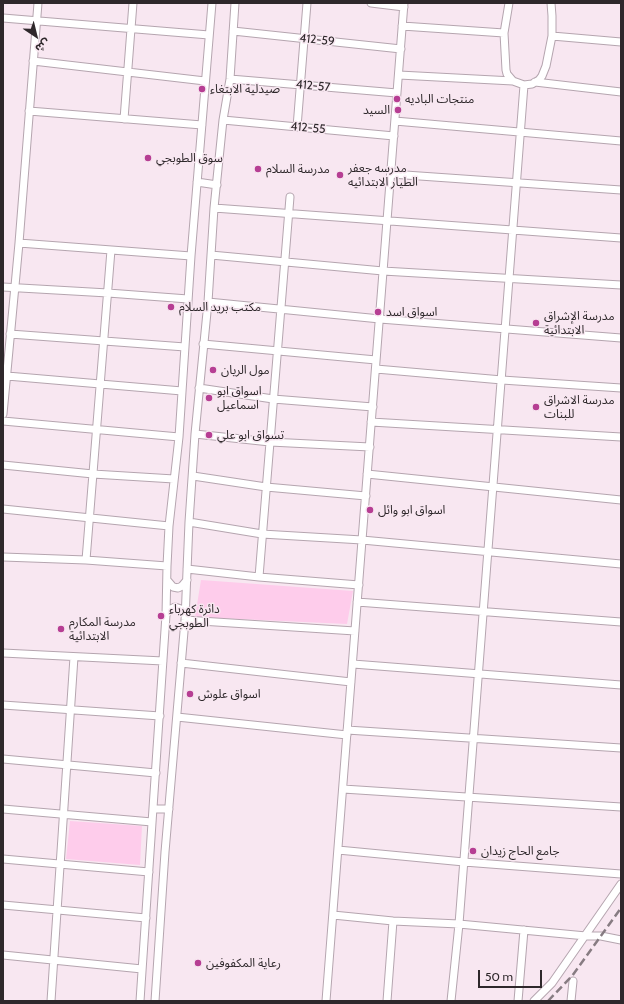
<!DOCTYPE html>
<meta charset="utf-8">
<style>
body{margin:0}
#map{position:relative;width:624px;height:1004px;overflow:hidden;background:#f8e7f1;font-family:Cabin,"Noto Sans Arabic",sans-serif}
canvas{display:block}
.frame{position:absolute;inset:0;border:4px solid #2e282b;pointer-events:none}
.north{position:absolute;left:16px;top:16px;width:40px;height:40px;-webkit-text-stroke:3px #f8e7f1;paint-order:stroke;rotate:145deg;font-size:11px;font-weight:700;line-height:16px;text-align:center;color:#2e282b}
.north::after{content:'';display:block;margin:auto;width:14px;height:18px;background:#2e282b;clip-path:polygon(50% 0,100% 100%,50% 72%,0 100%)}
.scale{position:absolute;left:478px;top:970px;width:64px;height:18px;box-sizing:border-box;border:2px solid #2e282b;border-top:0;padding-left:5px;font-size:12px;line-height:14px;white-space:nowrap;color:#2e282b;-webkit-text-stroke:3px #f8e7f1;paint-order:stroke}
</style>
<div id="map">
<canvas width="624" height="1004"></canvas>
<div class="frame"></div>
<div class="north">ش</div>
<div class="scale">50 m</div>
</div>
<script>
const g = document.querySelector('canvas').getContext('2d');
g.lineJoin = 'round';
function fill(path, color) { g.fillStyle = color; g.fill(path, 'evenodd'); }
const toPath = rows => new Path2D(rows.map(r => 'M' + r).join(''));
function stroke(path, color, width, dash) { g.strokeStyle = color; g.lineWidth = width; g.lineCap = dash ? 'butt' : 'round'; g.setLineDash(dash || []); g.stroke(path); }
function label(font, color, halo, rows, align = 'center') {
  g.font = font + ' Cabin,"Noto Sans Arabic",sans-serif'; g.lineWidth = 3; g.setLineDash([]); g.textBaseline = 'middle'; g.strokeStyle = halo; g.fillStyle = color; for (const [text, x, y, turn = 0] of rows) {
    g.save(); g.translate(x, y); g.rotate((+turn || 0) * Math.PI / 180); g.textAlign = isNaN(turn) ? turn : align; if (halo) g.strokeText(text, 0, 0); g.fillText(text, 0, 0); g.restore();
  }
}
const green = toPath([
 [201,580,353,591,347,624,195,617],
 [70,821,142,826,140,865,66,859]
]);
const street = toPath([
 [371,3,404,7],
 [509,3,504,33,506,70,507,74,513,81,524,85,532,84,539,80,542,76,546,66,552,36,552,16,551,3],
 [3,18,209,35],
 [402,26,504,33],
 [233,31,401,49],
 [552,36,621,42],
 [33,61,205,81],
 [399,75,513,81],
 [230,79,397,93],
 [535,82,621,92],
 [29,111,202,125],
 [124,119,133,3],
 [223,120,394,136],
 [395,121,621,141],
 [297,127,307,3],
 [391,174,621,190],
 [197,182,217,185],
 [214,208,621,238],
 [19,243,191,256],
 [211,255,383,271,621,285],
 [3,287,108,293,188,299],
 [208,302,380,319,621,338],
 [10,334,185,347],
 [203,344,376,360],
 [376,369,502,380,621,388],
 [7,376,182,391],
 [199,388,273,399,373,407],
 [3,414,19,243,38,3],
 [3,421,179,437],
 [371,422,621,437],
 [195,434,270,442,370,447],
 [3,465,93,474,174,479],
 [367,474,621,500],
 [193,476,266,487,366,496],
 [3,509,169,526],
 [189,522,262,534,362,540,621,564],
 [3,557,86,560,167,566],
 [86,560,111,250],
 [187,569,259,577,359,585],
 [259,577,290,197],
 [167,580,173,587,178,588,182,586,187,580],
 [357,602,621,622],
 [166,615,169,610,175,607,181,609,186,614],
 [185,620,355,631],
 [3,653,163,661],
 [181,663,351,682],
 [353,664,621,685],
 [3,705,160,716],
 [177,717,347,735],
 [347,730,621,748],
 [3,759,156,773],
 [343,789,621,807],
 [3,809,152,822],
 [153,809,169,809],
 [338,850,464,862,621,874],
 [3,859,149,872],
 [3,905,146,918],
 [333,915,393,921,459,924,586,936,601,936,621,940],
 [3,955,142,969],
 [51,1001,74,657],
 [140,1001,166,615,167,566,169,526,179,437,191,256,212,3],
 [155,1001,165,852,185,620,189,522,195,434,208,302,214,208,223,120,230,79,235,3],
 [326,1001,404,3],
 [387,1001,393,921],
 [451,1001,459,924,524,85],
 [518,1001,524,930],
 [534,1001,552,983,621,884],
 [571,1001,573,981]
]);
const rail = toPath([
 [548,1001,572,976,621,908]
]);
const markers = [
 [202,89,4,"#b63e93"],
 [397,99,4,"#b63e93"],
 [398,110,4,"#b63e93"],
 [148,158,4,"#b63e93"],
 [258,169,4,"#b63e93"],
 [340,175,4,"#b63e93"],
 [171,307,4,"#b63e93"],
 [378,312,4,"#b63e93"],
 [536,323,4,"#b63e93"],
 [213,370,4,"#b63e93"],
 [209,398,4,"#b63e93"],
 [536,407,4,"#b63e93"],
 [209,435,4,"#b63e93"],
 [370,510,4,"#b63e93"],
 [161,616,4,"#b63e93"],
 [61,629,4,"#b63e93"],
 [190,694,4,"#b63e93"],
 [473,851,4,"#b63e93"],
 [198,963,4,"#b63e93"]
];
const streetNames = [
 ["412-59",317,40,6],
 ["412-57",313,86,5],
 ["412-55",308,128,5]
];
const poiNames = [
 ["صيدلية الابتغاء",210,89],
 ["منتجات الباديه",405,99],
 ["السيد",390,110,"right"],
 ["سوق الطوبجي",156,158],
 ["مدرسه جعفر",348,168],
 ["الطيار الابتدائيه",348,182],
 ["مدرسة السلام",266,169],
 ["مكتب بريد السلام",179,307],
 ["اسواق اسد",386,312],
 ["مدرسة الإشراق",544,316],
 ["الابتدائية",544,330],
 ["مول الريان",221,370],
 ["اسواق ابو",217,391],
 ["اسماعيل",217,405],
 ["مدرسة الاشراق",544,400],
 ["للبنات",544,414],
 ["تسواق ابو علي",217,435],
 ["اسواق ابو وائل",378,510],
 ["دائرة كهرباء",169,609],
 ["الطوبجي",169,623],
 ["مدرسة المكارم",69,622],
 ["الابتدائية",69,636],
 ["اسواق علوش",198,694],
 ["جامع الحاج زيدان",481,851],
 ["رعاية المكفوفين",206,963]
];
fill(green, '#fecceb');
stroke(street, '#b5a5af', 9);
stroke(street, '#fff', 7);
stroke(rail, '#877c82', 2.5, [8, 4]);
for (const [x, y, r, color] of markers) { const dot = new Path2D(); dot.arc(x, y, r, 0, 2 * Math.PI); g.fillStyle = color; g.fill(dot); stroke(dot, '#f8e7f1', 1.5); }
label('12px', '#2e282b', '#f8e7f1', streetNames);
label('12px', '#2e282b', '#f8e7f1', poiNames, 'left');
</script>
